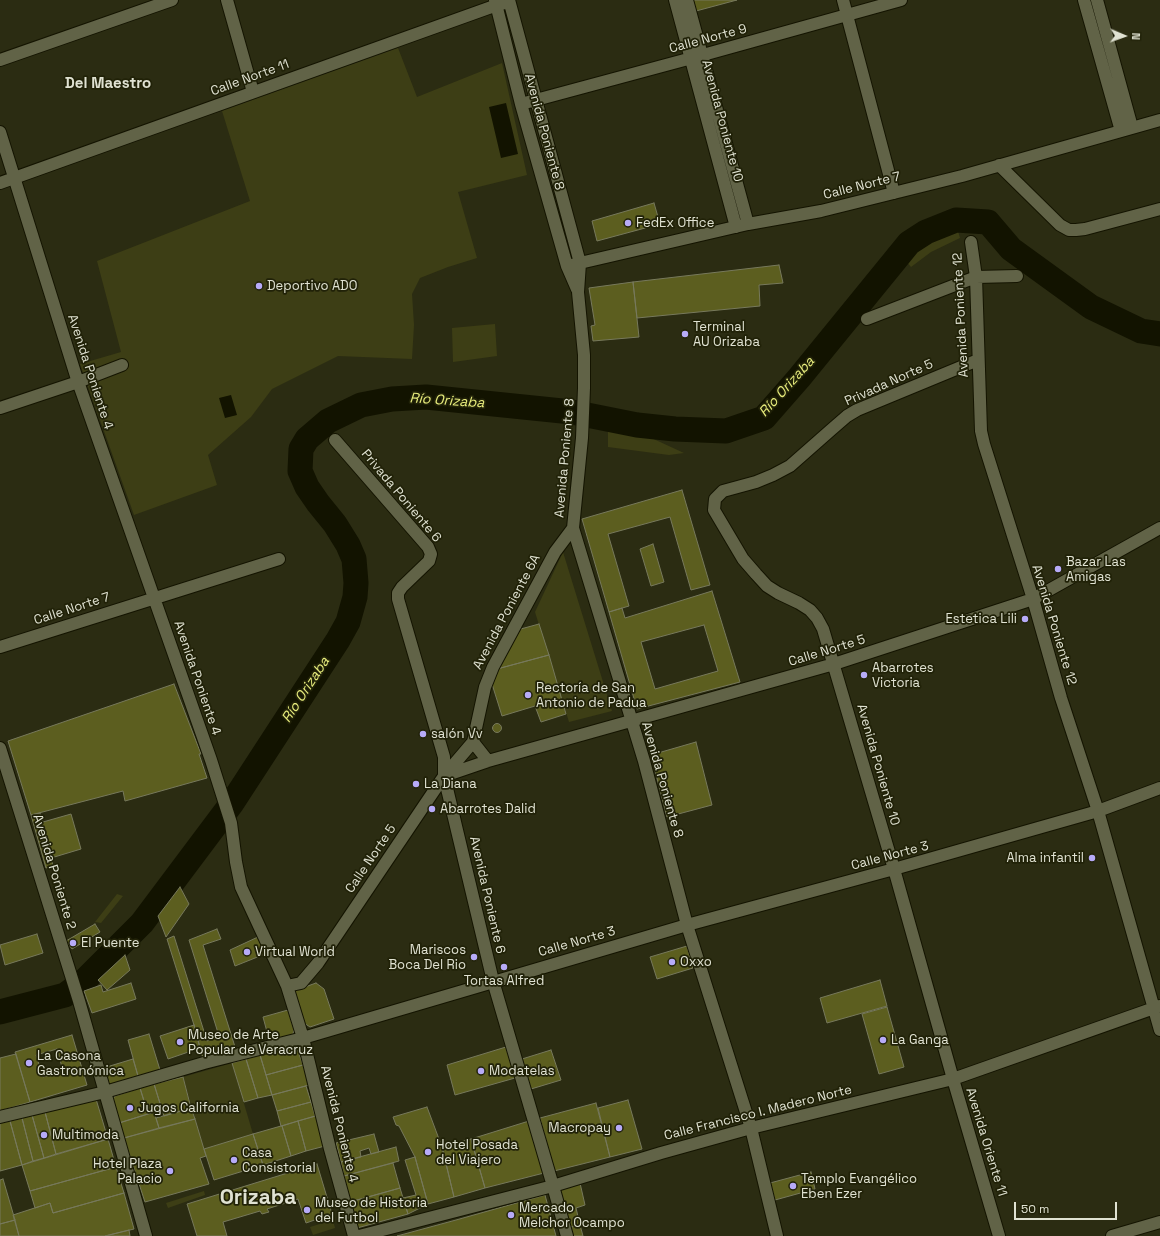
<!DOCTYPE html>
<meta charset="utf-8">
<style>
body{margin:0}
#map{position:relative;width:1160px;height:1236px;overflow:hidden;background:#2b2c12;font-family:"Space Grotesk",sans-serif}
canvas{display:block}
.north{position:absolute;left:1104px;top:16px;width:40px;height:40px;-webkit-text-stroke:3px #212208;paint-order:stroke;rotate:92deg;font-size:11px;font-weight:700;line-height:16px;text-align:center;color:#e0e2d2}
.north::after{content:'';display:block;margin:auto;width:14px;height:18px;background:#e0e2d2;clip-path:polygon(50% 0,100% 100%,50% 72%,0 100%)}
.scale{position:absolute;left:1014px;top:1202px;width:103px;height:18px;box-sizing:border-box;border:2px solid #e0e2d2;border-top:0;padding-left:5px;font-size:12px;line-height:14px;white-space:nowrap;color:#e0e2d2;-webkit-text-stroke:3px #212208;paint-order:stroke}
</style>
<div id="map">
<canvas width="1160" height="1236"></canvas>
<div class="north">N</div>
<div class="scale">50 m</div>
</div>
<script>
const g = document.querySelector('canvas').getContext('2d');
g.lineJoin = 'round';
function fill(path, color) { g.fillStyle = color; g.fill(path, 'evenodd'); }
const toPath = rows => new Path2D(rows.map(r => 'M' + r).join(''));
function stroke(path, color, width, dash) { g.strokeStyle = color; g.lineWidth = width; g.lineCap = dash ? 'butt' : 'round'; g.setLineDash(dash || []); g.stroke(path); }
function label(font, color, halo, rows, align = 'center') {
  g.font = font + ' "Space Grotesk",sans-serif'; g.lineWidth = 3.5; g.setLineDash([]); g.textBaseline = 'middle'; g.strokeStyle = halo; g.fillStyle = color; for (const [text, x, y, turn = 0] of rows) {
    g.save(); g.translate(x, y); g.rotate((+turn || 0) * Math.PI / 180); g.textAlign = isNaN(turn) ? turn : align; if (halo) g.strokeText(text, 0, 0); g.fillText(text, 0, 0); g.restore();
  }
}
const green = toPath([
 [398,48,417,97,502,63,527,175,458,192,477,258,448,267,420,278,412,294,414,325,412,359,338,356,272,389,251,417,208,455,217,485,134,515,80,364,121,352,97,261,250,201,222,111],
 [958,231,960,238,931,252,911,267,906,261,918,249,947,232],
 [495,324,497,356,453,362,452,328],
 [621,424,684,453,669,455,608,447,608,428],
 [563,552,612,711,569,722,535,612],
 [117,894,123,896,101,923,95,922],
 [232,1063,253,1134,204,1149,183,1077],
 [204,1191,205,1195,168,1208,166,1203],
 [333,1220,335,1228,313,1235,310,1227]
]);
const water = toPath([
 [506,103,518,154,501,158,489,107],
 [231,395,237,415,225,418,219,398]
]);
const river = toPath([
 [0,1012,65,995,84,981,142,923,232,803,338,640,348,622,355,597,356,583,354,559,348,545,335,524,318,503,307,487,300,471,301,449,307,439,328,421,361,405,392,399,426,397,572,412,637,425,675,429,726,431,764,418,799,378,909,243,926,232,956,220,988,222,1011,249,1091,307,1141,331,1160,334]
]);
const building = toPath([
 [693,0,737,0,696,11,693,0],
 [654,203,660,224,597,241,592,221,654,203],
 [779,265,783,283,759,285,760,306,637,318,633,282,779,265],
 [633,282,639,337,593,341,591,326,595,325,589,288,633,282],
 [682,490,710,585,691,590,670,517,608,534,629,606,609,612,582,519,682,490],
 [653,544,664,582,651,586,640,549,653,544],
 [712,591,740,682,637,709,609,612,622,608,625,618,712,591],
 [704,625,718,671,655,689,641,642,704,625],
 [539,624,549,655,497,669,517,630,539,624],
 [549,655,566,714,541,722,535,706,502,716,492,684,497,669,549,655],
 [174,684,201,754,199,754,207,778,125,801,123,791,31,815,8,741,174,684],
 '492.5 728a4.5 4.5 0 1 1 9 0a4.5 4.5 0 1 1-9 0Z',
 [696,742,712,805,667,817,651,755,696,742],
 [40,813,43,822,71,814,81,849,51,858,53,866,46,868,31,815,40,813],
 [180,887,189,904,166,937,158,916,180,887],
 [95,924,100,932,72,949,66,941,95,924],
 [217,929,221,939,203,945,236,1050,203,1059,194,1025,167,939,174,936,207,1041,219,1036,189,940,217,929],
 [37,934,43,953,5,965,0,945,37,934],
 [258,937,265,954,235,966,230,950,258,937],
 [687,946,693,968,657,979,650,957,687,946],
 [125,955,130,970,107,990,98,980,125,955],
 [880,980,887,1006,827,1023,820,998,880,980],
 [131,983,136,999,92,1013,84,991,101,985,103,992,131,983],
 [316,983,324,989,334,1019,310,1027,304,1023,294,991,316,983],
 [887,1007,904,1067,879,1074,862,1014,887,1007],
 [288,1010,294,1030,292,1037,270,1043,263,1017,288,1010],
 [194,1025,200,1048,168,1059,160,1036,194,1025],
 [149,1034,160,1070,138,1076,128,1040,149,1034],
 [72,1035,87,1085,30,1102,15,1052,72,1035],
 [57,1049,63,1071,43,1077,36,1055,57,1049],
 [289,1046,298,1051,303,1065,266,1075,260,1055,289,1046],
 [506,1047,515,1078,455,1095,447,1065,506,1047],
 [551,1050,561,1080,531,1089,522,1059,551,1050],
 [16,1054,30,1102,0,1111,0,1058,16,1054],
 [260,1055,272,1095,258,1098,246,1059,260,1055],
 [133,1059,138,1076,105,1086,100,1069,133,1059],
 [246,1059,258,1098,244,1102,232,1063,246,1059],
 [303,1065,309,1085,272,1095,266,1075,303,1065],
 [183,1077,191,1108,164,1116,154,1084,183,1077],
 [154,1084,162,1110,148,1114,140,1088,154,1084],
 [306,1086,311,1102,277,1111,272,1095,306,1086],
 [140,1088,148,1114,119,1123,113,1099,115,1096,140,1088],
 [96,1099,108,1139,56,1154,45,1112,96,1099],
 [628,1100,642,1149,610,1157,598,1108,628,1100],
 [311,1102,315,1116,281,1126,277,1111,311,1102],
 [596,1103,610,1157,554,1171,540,1118,596,1103],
 [427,1107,442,1147,454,1197,428,1204,415,1157,399,1126,396,1125,393,1117,427,1107],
 [191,1108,195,1119,159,1128,156,1118,191,1108],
 [45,1112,56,1154,44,1158,32,1115,45,1112],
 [154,1112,159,1128,124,1138,119,1123,154,1112],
 [32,1115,44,1158,33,1161,22,1118,32,1115],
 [316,1116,325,1146,306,1151,298,1121,316,1116],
 [22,1118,33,1161,22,1165,10,1121,22,1118],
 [195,1119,206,1156,200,1158,209,1184,145,1202,124,1138,195,1119],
 [10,1121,22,1165,0,1171,0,1123,10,1121],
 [298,1121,306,1151,291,1156,282,1126,298,1121],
 [529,1121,544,1173,485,1188,471,1139,529,1121],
 [281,1126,282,1126,291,1156,263,1165,253,1134,281,1126],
 [253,1134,263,1165,214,1180,204,1149,253,1134],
 [374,1134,379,1152,371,1154,369,1148,360,1151,361,1157,341,1162,336,1143,374,1134],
 [108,1139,116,1167,30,1191,22,1165,108,1139],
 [471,1139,485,1188,454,1197,442,1147,471,1139],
 [396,1147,399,1161,344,1176,341,1162,396,1147],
 [415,1157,428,1204,408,1214,403,1198,416,1195,405,1160,415,1157],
 [393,1163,400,1188,350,1202,344,1176,393,1163],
 [317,1164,332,1214,306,1223,298,1199,267,1209,269,1212,262,1214,260,1211,223,1222,227,1236,197,1236,187,1204,317,1164],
 [116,1167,124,1193,53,1213,50,1203,35,1208,30,1191,116,1167],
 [811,1172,815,1189,775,1200,770,1183,811,1172],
 [3,1179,15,1220,0,1224,0,1180,3,1179],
 [580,1183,585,1205,576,1208,580,1225,567,1228,559,1194,561,1189,580,1183],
 [400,1188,408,1214,357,1228,350,1202,400,1188],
 [124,1193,134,1229,105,1236,19,1236,13,1215,50,1203,53,1213,124,1193],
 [545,1195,556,1236,397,1236,456,1220,545,1195],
 [15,1220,19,1236,0,1236,0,1224,15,1220],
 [580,1225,583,1236,570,1236,567,1228,580,1225],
 [129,1230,130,1236,105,1236,129,1230]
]);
const minor = toPath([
 [227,0,253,92],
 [495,0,521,104,567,266,577,289],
 [509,0,580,263,578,292,584,355,584,388,582,438,573,528,644,761,687,925,751,1128,777,1236],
 [675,0,736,227],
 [687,0,748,224],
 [843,0,894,193],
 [1084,0,1121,131],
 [1097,0,1132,127],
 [0,60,172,0],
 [521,104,703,55,901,0],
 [0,132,76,376,211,760,231,823,236,862,241,887,287,986,303,1038,330,1149,354,1236],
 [999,165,1060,225,1069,230,1076,230,1085,229,1160,209],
 [0,183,497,5,509,2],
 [971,242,976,277,981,431,984,444,1033,599,1061,698,1098,811,1160,1030],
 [567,266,748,224,821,211,962,176,1160,120],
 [867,319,976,277,1017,276],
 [978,360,857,410,847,416,832,429,790,466,773,475,756,482,723,491,715,499,714,510,743,559,756,574,767,586,778,593,799,603,810,610,817,618,823,629,894,869,953,1079,999,1236],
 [0,408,78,382,122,365],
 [335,440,428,547,431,554,429,561,402,587,398,593,398,599,444,757,444,776,493,981,553,1186,567,1236],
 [0,647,279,559],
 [473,742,488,761],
 [0,748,79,1001,146,1236],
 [444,776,488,761,834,664,1033,599,1160,528],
 [287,986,301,983,318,963,444,776,473,742,485,687,493,667,555,552,573,528],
 [0,1117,105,1092,204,1063,303,1038,687,925,894,869,1098,811,1160,788],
 [359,1236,553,1186,661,1153,751,1128,953,1079,1160,1006],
 [1112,1236,1160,1222]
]);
const markers = [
 [628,223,4,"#b7abf8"],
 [259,286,4,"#b7abf8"],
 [685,334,4,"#b7abf8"],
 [1058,569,4,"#b7abf8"],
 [1025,619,4,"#b7abf8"],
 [864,675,4,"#b7abf8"],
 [528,695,4,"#b7abf8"],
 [423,734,4,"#b7abf8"],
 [416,784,4,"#b7abf8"],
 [432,809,4,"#b7abf8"],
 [1092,858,4,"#b7abf8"],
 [73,943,4,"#b7abf8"],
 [247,952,4,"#b7abf8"],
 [474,957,4,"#b7abf8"],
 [672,962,4,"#b7abf8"],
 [504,967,4,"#b7abf8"],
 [883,1040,4,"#b7abf8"],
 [180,1042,4,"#b7abf8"],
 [29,1063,4,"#b7abf8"],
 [481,1071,4,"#b7abf8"],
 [130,1108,4,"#b7abf8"],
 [619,1128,4,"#b7abf8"],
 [44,1135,4,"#b7abf8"],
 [428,1152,4,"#b7abf8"],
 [234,1160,4,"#b7abf8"],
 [170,1171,4,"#b7abf8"],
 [793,1186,4,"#b7abf8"],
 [307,1210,4,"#b7abf8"],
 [511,1215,4,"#b7abf8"]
];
const streetNames = [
 ["Calle Norte 9",708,39,-15],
 ["Calle Norte 11",250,78,-20],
 ["Avenida Poniente 10",722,121,75],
 ["Avenida Poniente 8",544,132,75],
 ["Calle Norte 7",862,186,-14],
 ["Avenida Poniente 12",961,315,-93],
 ["Avenida Poniente 4",90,372,72],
 ["Privada Norte 5",889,383,-24],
 ["Avenida Poniente 8",565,458,-85],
 ["Privada Poniente 6",401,496,50],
 ["Calle Norte 7",72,609,-18],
 ["Avenida Poniente 6A",507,612,-62],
 ["Avenida Poniente 12",1054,625,73],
 ["Calle Norte 5",827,651,-17],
 ["Avenida Poniente 4",197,678,71],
 ["Avenida Poniente 10",878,765,74],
 ["Avenida Poniente 8",662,780,74],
 ["Calle Norte 3",890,856,-15],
 ["Calle Norte 5",371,859,-56],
 ["Avenida Poniente 2",54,872,73],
 ["Avenida Poniente 6",487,895,77],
 ["Calle Norte 3",577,942,-16],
 ["Calle Francisco I. Madero Norte",758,1113,-14],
 ["Avenida Poniente 4",339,1124,76],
 ["Avenida Oriente 11",986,1142,73]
];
const poiNames = [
 ["FedEx Office",636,223],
 ["Deportivo ADO",267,286],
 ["Terminal",693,327],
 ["AU Orizaba",693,342],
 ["Bazar Las",1066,562],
 ["Amigas",1066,577],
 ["Estetica Lili",1017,619,"right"],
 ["Abarrotes",872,668],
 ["Victoria",872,683],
 ["Rectoría de San",536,688],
 ["Antonio de Padua",536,703],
 ["salón Vv",431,734],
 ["La Diana",424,784],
 ["Abarrotes Dalid",440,809],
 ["Alma infantil",1084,858,"right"],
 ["El Puente",81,943],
 ["Mariscos",466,950,"right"],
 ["Boca Del Rio",466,965,"right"],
 ["Virtual World",255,952],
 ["Oxxo",680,962],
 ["Tortas Alfred",504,981,"center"],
 ["Museo de Arte",188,1035],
 ["Popular de Veracruz",188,1050],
 ["La Ganga",891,1040],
 ["La Casona",37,1056],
 ["Gastronómica",37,1071],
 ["Modatelas",489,1071],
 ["Jugos California",138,1108],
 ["Macropay",611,1128,"right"],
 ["Multimoda",52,1135],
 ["Hotel Posada",436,1145],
 ["del Viajero",436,1160],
 ["Casa",242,1153],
 ["Consistorial",242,1168],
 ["Hotel Plaza",162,1164,"right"],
 ["Palacio",162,1179,"right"],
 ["Templo Evangélico",801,1179],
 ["Eben Ezer",801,1194],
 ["Museo de Historia",315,1203],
 ["del Futbol",315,1218],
 ["Mercado",519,1208],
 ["Melchor Ocampo",519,1223]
];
const waterNames = [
 ["Río Orizaba",787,387,-48],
 ["Río Orizaba",447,401,4],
 ["Río Orizaba",306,690,-57]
];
const quarterNames = [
 ["Del Maestro",108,84]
];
const townNames = [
 ["Orizaba",258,1198]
];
fill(green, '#3d3e15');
fill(water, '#121300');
stroke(river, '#121300', 25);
fill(building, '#5c5e1f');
stroke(building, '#77795c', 1);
stroke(minor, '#141400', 14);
stroke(minor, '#616347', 12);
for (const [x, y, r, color] of markers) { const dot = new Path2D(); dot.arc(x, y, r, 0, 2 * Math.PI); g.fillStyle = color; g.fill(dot); stroke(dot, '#212208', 1.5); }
label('13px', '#e0e2d2', '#212208', streetNames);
label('13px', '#e0e2d2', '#212208', poiNames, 'left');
label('italic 14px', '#e8ed7d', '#212208', waterNames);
label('bold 15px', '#e0e2d2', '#212208', quarterNames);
label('bold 21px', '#e0e2d2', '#212208', townNames);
</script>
